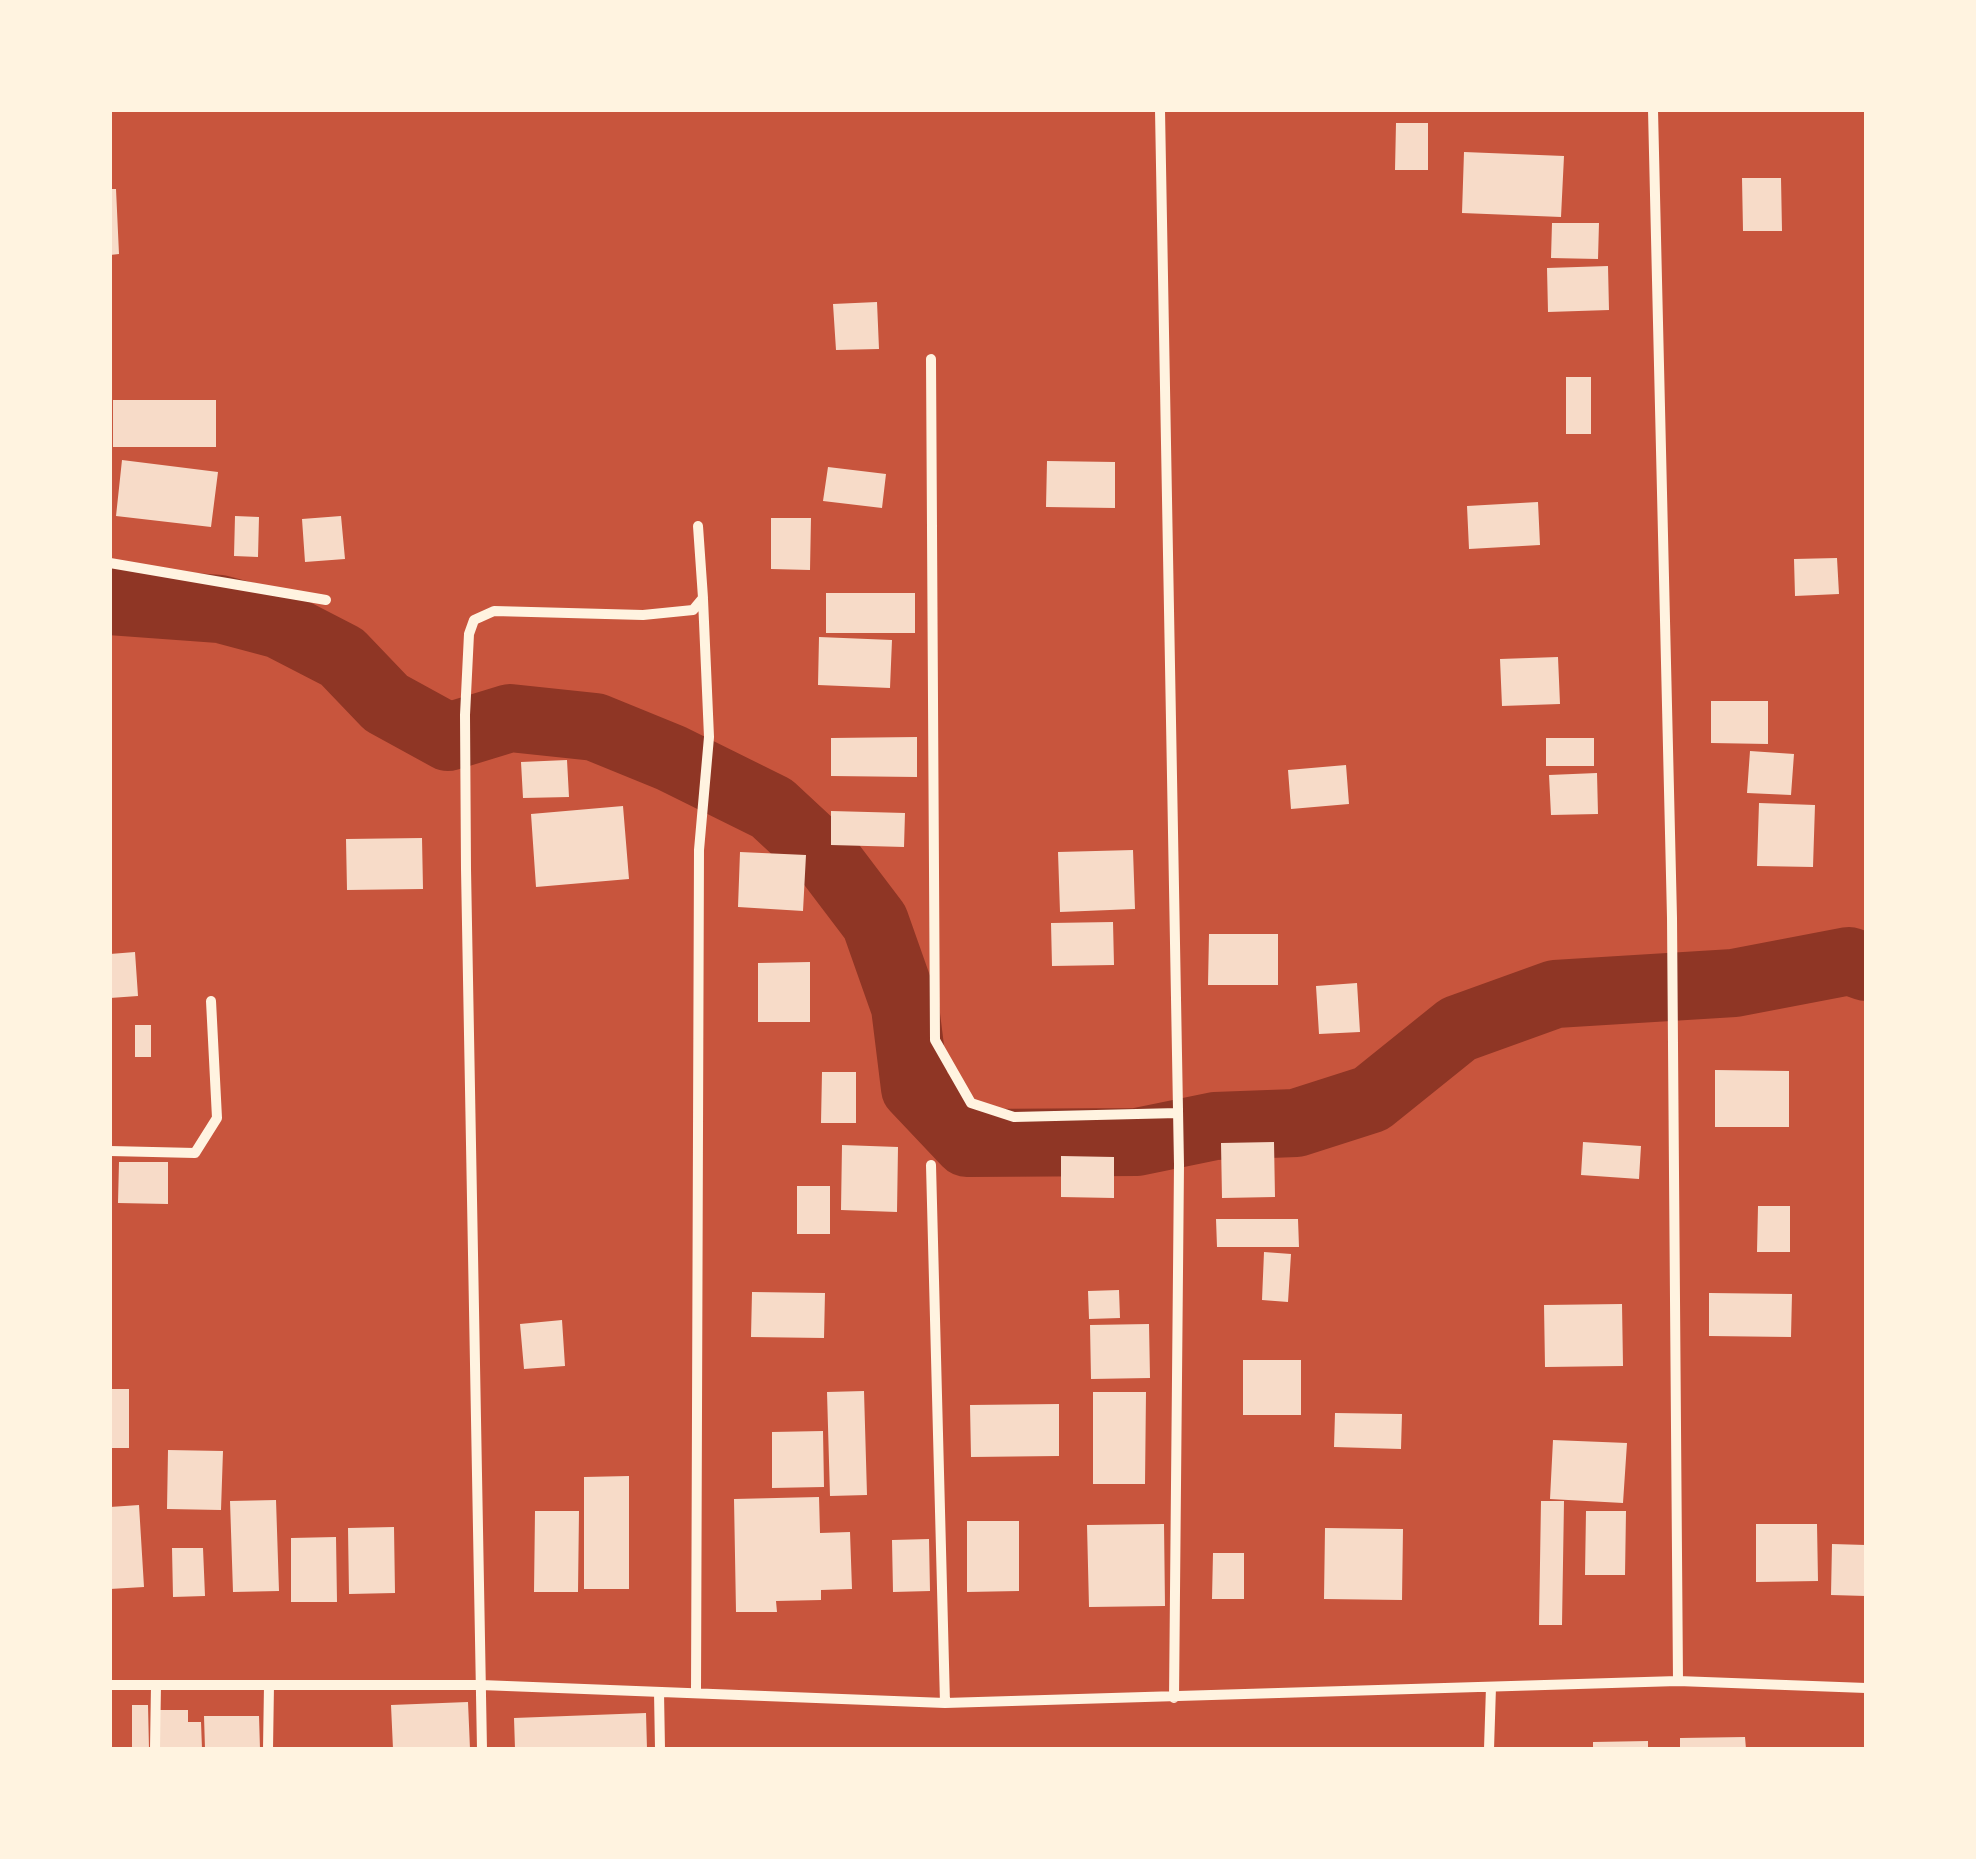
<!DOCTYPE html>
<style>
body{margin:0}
#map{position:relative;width:1976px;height:1859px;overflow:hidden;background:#c8553d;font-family:Rubik,sans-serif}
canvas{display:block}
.frame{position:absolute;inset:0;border:112px solid #fff3e0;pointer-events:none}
</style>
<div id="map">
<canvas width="1976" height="1859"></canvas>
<div class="frame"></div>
</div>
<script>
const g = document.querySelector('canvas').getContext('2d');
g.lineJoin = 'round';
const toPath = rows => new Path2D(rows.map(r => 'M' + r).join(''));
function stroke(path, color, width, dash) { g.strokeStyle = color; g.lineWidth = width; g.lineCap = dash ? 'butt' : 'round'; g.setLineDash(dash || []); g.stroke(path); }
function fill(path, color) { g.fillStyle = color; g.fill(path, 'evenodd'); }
const river = toPath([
 [110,601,220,609,280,625,342,657,386,703,448,737,510,718,595,727,671,758,772,808,828,860,875,922,905,1007,915,1088,967,1143,1137,1142,1215,1126,1296,1123,1371,1099,1458,1029,1555,994,1734,983,1849,961,1866,967]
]);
const building = toPath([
 [1396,123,1428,123,1428,170,1395,170],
 [1464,152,1564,156,1561,217,1462,213],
 [1742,178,1781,178,1782,231,1743,231],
 [110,189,116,189,119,254,110,255],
 [1552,223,1599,223,1598,259,1551,258],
 [1608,266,1609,310,1548,312,1547,268],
 [877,302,879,349,836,350,833,304],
 [1566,377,1591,377,1591,434,1566,434],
 [113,400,216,400,216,447,113,447],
 [122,460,218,472,211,527,116,516],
 [1047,461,1115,462,1115,508,1046,507],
 [828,467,886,474,882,508,823,501],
 [1538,502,1540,545,1469,549,1467,506],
 [235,516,259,517,258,557,234,556],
 [341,516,345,559,305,562,302,519],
 [771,518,811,518,810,570,771,569],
 [1837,558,1839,594,1795,596,1794,559],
 [826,593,915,593,915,633,826,633],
 [819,637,892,640,890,688,818,685],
 [1558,657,1560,704,1502,706,1500,659],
 [1711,701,1768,701,1768,744,1711,743],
 [917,737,917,777,831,776,831,738],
 [1546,738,1594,738,1594,766,1546,766],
 [1750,751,1794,754,1791,795,1747,793],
 [567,760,569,797,523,798,521,762],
 [1346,765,1349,804,1291,809,1288,770],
 [1597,773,1598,814,1551,815,1549,775],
 [1759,803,1815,805,1813,867,1757,866],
 [623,806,629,879,536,887,531,814],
 [831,811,905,813,904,847,831,845],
 [422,838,423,889,347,890,346,839],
 [1133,850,1135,909,1060,912,1058,852],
 [740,852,806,855,803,911,738,907],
 [1113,922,1114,965,1052,966,1051,923],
 [1209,934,1278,934,1278,985,1208,985],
 [135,952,138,996,110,998,110,954],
 [810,962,810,1022,758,1022,758,963],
 [1357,983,1360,1032,1319,1034,1316,986],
 [135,1025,151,1025,151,1057,135,1057],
 [1715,1070,1789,1071,1789,1127,1715,1127],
 [822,1072,856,1072,856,1123,821,1123],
 [1274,1142,1275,1197,1222,1198,1221,1143],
 [1583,1142,1641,1146,1639,1179,1581,1175],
 [842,1145,898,1147,897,1212,841,1210],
 [1061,1156,1114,1157,1114,1198,1061,1197],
 [119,1162,168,1162,168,1204,118,1203],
 [797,1186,830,1186,830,1234,797,1234],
 [1758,1206,1790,1206,1790,1252,1757,1252],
 [1216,1219,1298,1219,1299,1247,1217,1247],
 [1264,1252,1291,1254,1288,1302,1262,1300],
 [1119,1290,1120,1318,1089,1319,1088,1291],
 [752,1292,825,1293,824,1338,751,1337],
 [1709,1293,1792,1294,1791,1337,1709,1336],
 [1622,1304,1623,1366,1545,1367,1544,1305],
 [562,1320,565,1366,524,1369,520,1324],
 [1149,1324,1150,1378,1091,1379,1090,1325],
 [1243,1360,1301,1360,1301,1415,1243,1415],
 [110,1389,129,1389,129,1448,110,1448],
 [864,1391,867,1495,830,1496,827,1392],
 [1093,1392,1146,1392,1145,1484,1093,1484],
 [1059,1404,1059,1456,971,1457,970,1405],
 [1335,1413,1402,1414,1401,1449,1334,1447],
 [823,1431,824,1487,772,1488,772,1432],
 [1553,1440,1627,1443,1623,1503,1550,1499],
 [168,1450,223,1451,221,1510,167,1509],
 [629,1476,629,1589,584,1589,584,1477],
 [819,1497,820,1533,850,1532,852,1589,821,1590,821,1600,776,1601,777,1612,736,1612,734,1499],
 [276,1500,279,1591,233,1592,230,1501],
 [1541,1501,1564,1501,1562,1625,1539,1625],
 [139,1505,144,1587,110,1589,110,1507],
 [535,1511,579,1511,578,1592,534,1592],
 [1586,1511,1626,1511,1625,1575,1585,1575],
 [967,1521,1019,1521,1019,1591,967,1592],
 [1164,1524,1165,1606,1089,1607,1087,1525],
 [1756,1524,1817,1524,1818,1581,1756,1582],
 [394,1527,395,1593,349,1594,348,1528],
 [1325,1528,1403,1529,1402,1600,1324,1599],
 [336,1537,337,1602,291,1602,291,1538],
 [929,1539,930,1591,893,1592,892,1540],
 [1832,1544,1866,1545,1866,1596,1831,1595],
 [172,1548,203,1548,205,1596,173,1597],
 [1213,1553,1244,1553,1244,1599,1212,1599],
 [468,1702,470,1749,393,1749,391,1705],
 [132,1705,148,1705,149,1749,132,1749],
 [159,1710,188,1710,188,1722,201,1722,202,1749,159,1749],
 [646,1713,647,1749,515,1749,514,1718],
 [204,1716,259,1716,260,1749,205,1749],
 [1745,1737,1746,1749,1680,1749,1680,1738],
 [1648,1741,1648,1749,1593,1749,1593,1742]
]);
const minor = toPath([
 [1160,110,1179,1165,1174,1698],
 [1653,110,1672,918,1678,1681],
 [931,359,935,1040,971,1103,1014,1117,1178,1113],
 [110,563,326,600],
 [110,1151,195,1153,217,1118,211,1001],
 [931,1165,945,1703],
 [110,1685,481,1685,945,1703,1678,1681,1866,1688],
 [659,1692,660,1749],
 [696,1692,699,850,709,737,703,599],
 [155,1749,156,1685],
 [268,1749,269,1685],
 [482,1749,466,869,465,715,469,634,474,620,494,611,643,615,693,610,703,598,698,526],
 [1489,1749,1491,1687]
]);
stroke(river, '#8f3625', 68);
fill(building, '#f7dbc8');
stroke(minor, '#fff3e0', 10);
</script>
